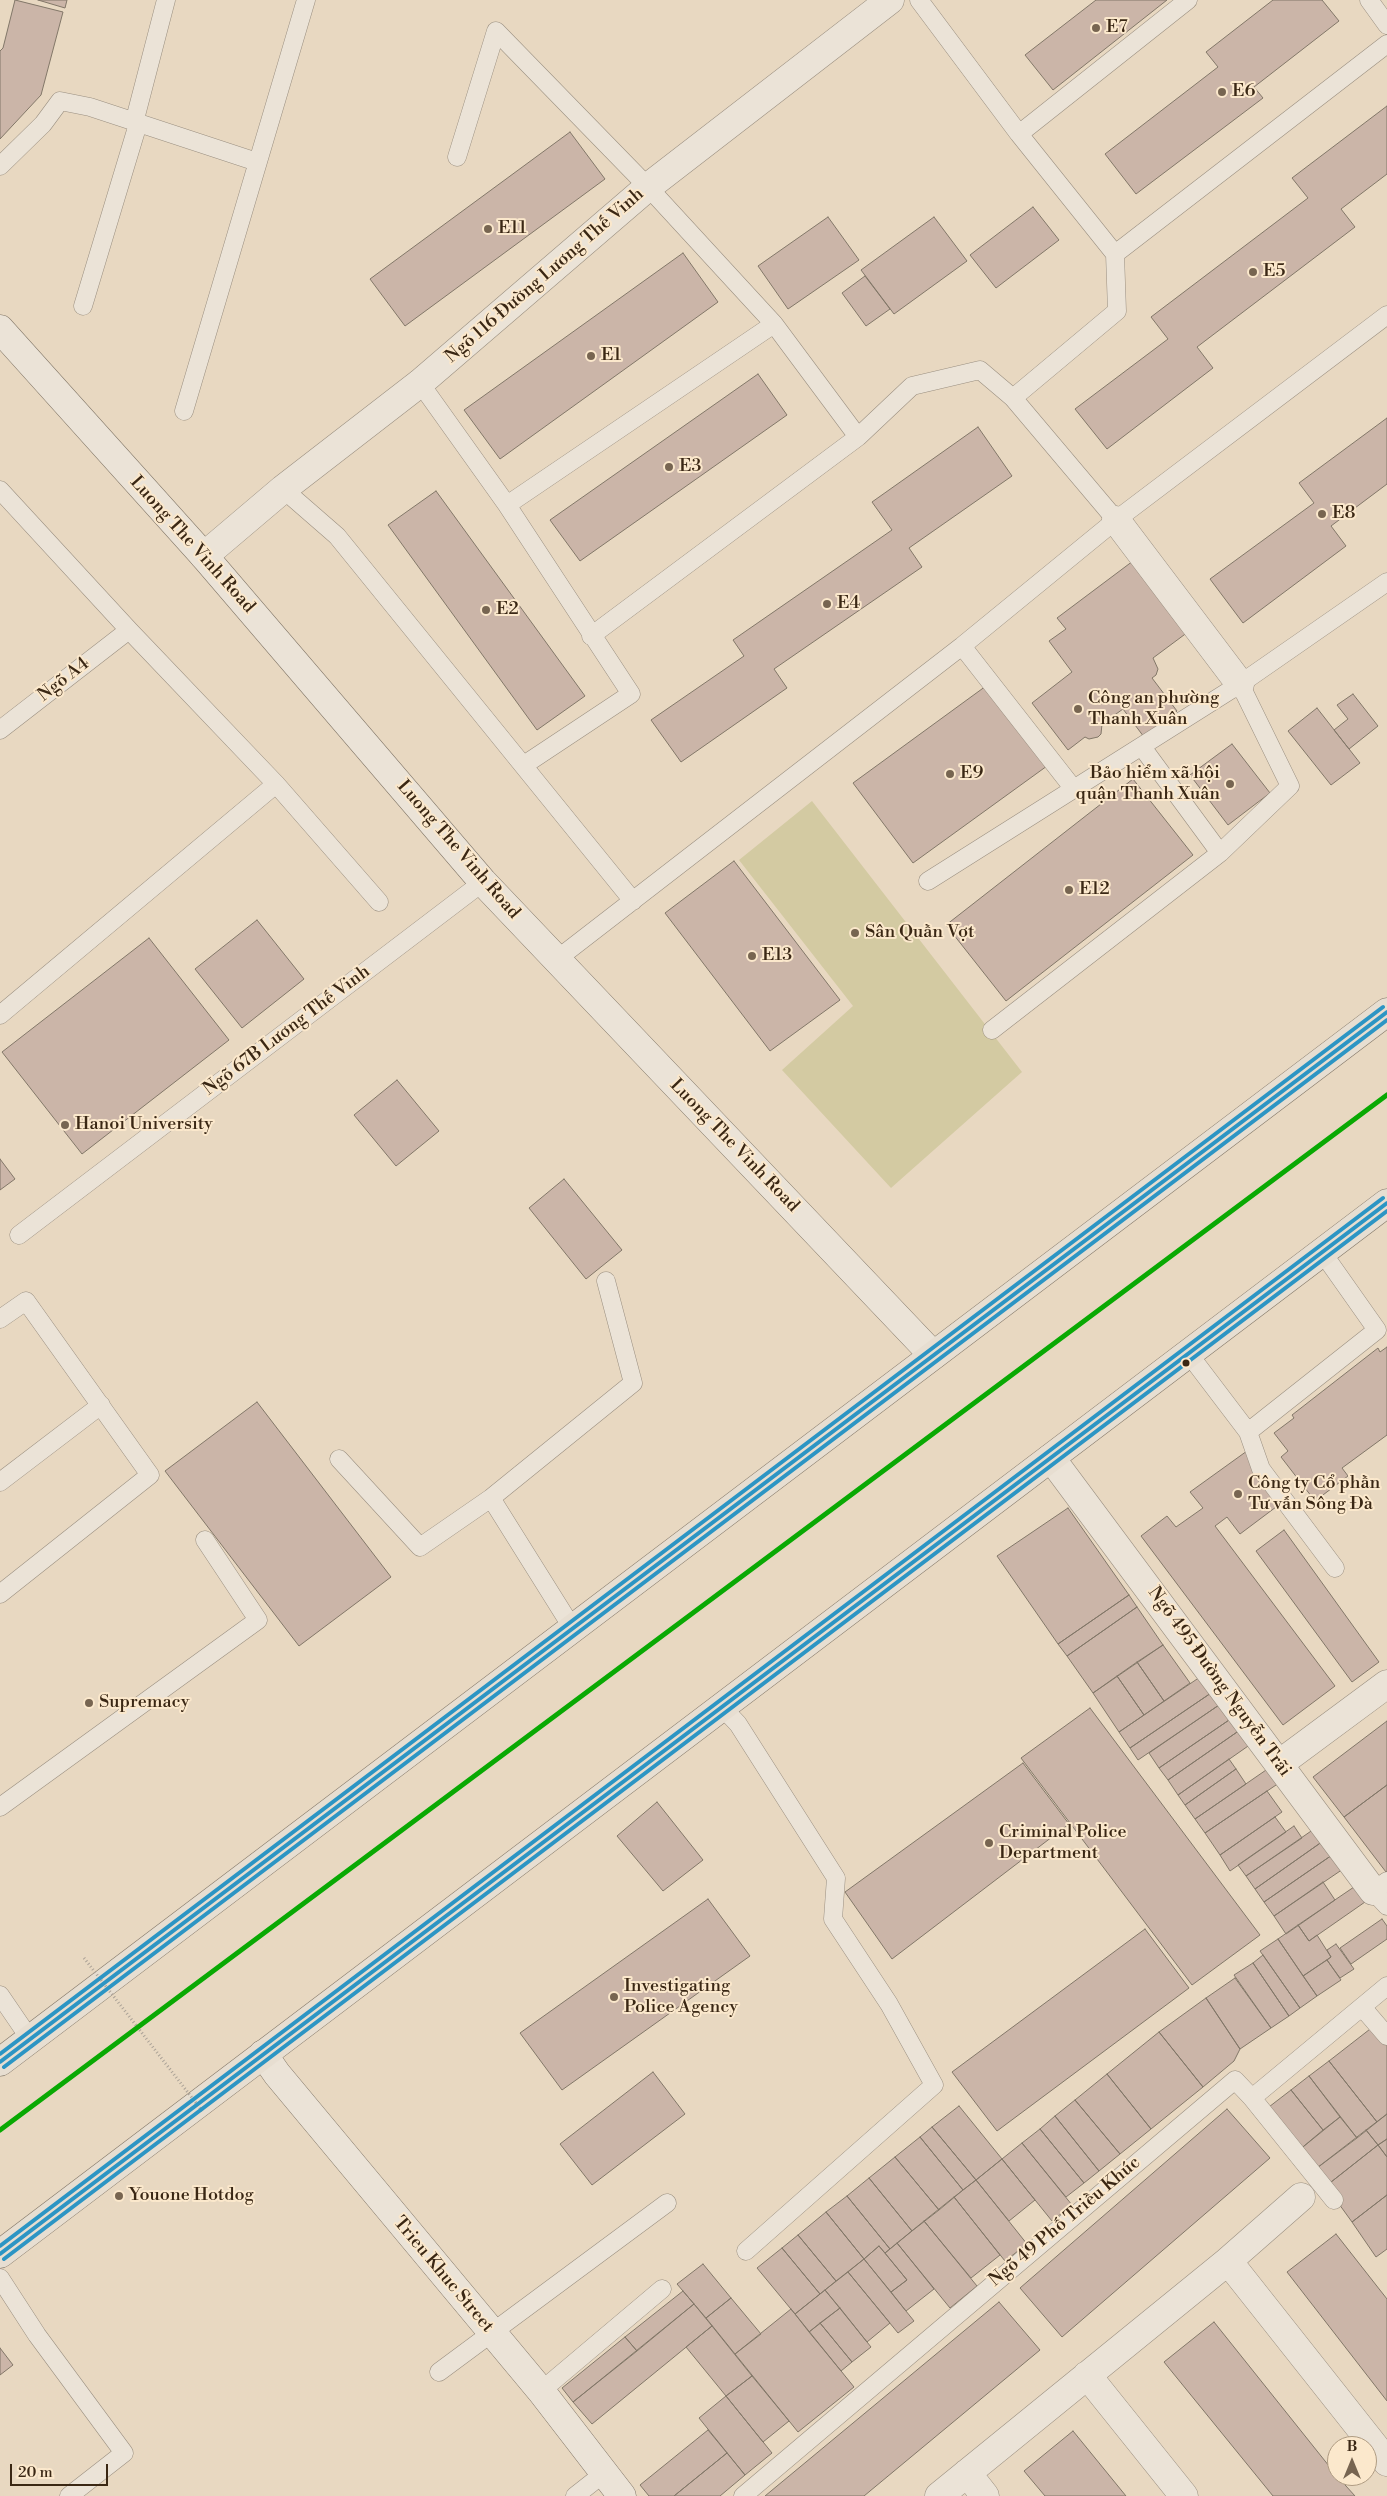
<!DOCTYPE html>
<meta charset="utf-8">
<style>
body{margin:0}
#map{position:relative;width:1387px;height:2496px;overflow:hidden;background:#e8d8c1;font-family:"Libre Bodoni",serif}
canvas{display:block}
.north{position:absolute;left:1327px;top:2436px;width:50px;height:50px;box-sizing:border-box;background:#fbe8cc;border:1px solid #ae9b82;border-radius:50%;rotate:0deg;font-size:14px;font-weight:700;line-height:20px;text-align:center;color:#3a2714}
.north::after{content:'';display:block;margin:auto;width:18px;height:22px;background:#776551;clip-path:polygon(50% 0,100% 100%,50% 72%,0 100%)}
.scale{position:absolute;left:10px;top:2464px;width:98px;height:22px;box-sizing:border-box;border:2px solid #3a2714;border-top:0;padding-left:6px;font-size:15px;line-height:18px;white-space:nowrap;color:#3a2714;-webkit-text-stroke:4px #fbe8cc;paint-order:stroke}
</style>
<div id="map">
<canvas width="1387" height="2496"></canvas>
<div class="north">B</div>
<div class="scale">20 m</div>
</div>
<script>
const g = document.querySelector('canvas').getContext('2d');
g.lineJoin = 'round';
function fill(path, color) { g.fillStyle = color; g.fill(path, 'evenodd'); }
const toPath = rows => new Path2D(rows.map(r => 'M' + r).join(''));
function stroke(path, color, width, dash) { g.strokeStyle = color; g.lineWidth = width; g.lineCap = dash ? 'butt' : 'round'; g.setLineDash(dash || []); g.stroke(path); }
function label(font, color, halo, rows, align = 'center') {
  g.font = font + ' "Libre Bodoni",serif'; g.lineWidth = 4; g.setLineDash([]); g.textBaseline = 'middle'; g.strokeStyle = halo; g.fillStyle = color; for (const [text, x, y, turn = 0] of rows) {
    g.save(); g.translate(x, y); g.rotate((+turn || 0) * Math.PI / 180); g.textAlign = isNaN(turn) ? turn : align; if (halo) g.strokeText(text, 0, 0); g.fillText(text, 0, 0); g.restore();
  }
}
const green = toPath([
 [812,801,1022,1072,891,1188,782,1070,853,1006,739,860]
]);
const building = toPath([
 [15,0,63,12,41,95,0,139,0,51,3,48,15,0],
 [38,0,67,0,65,8,38,0],
 [1096,0,1167,0,1053,90,1025,55,1096,0],
 [1273,0,1322,0,1339,21,1254,87,1263,98,1136,194,1105,154,1218,67,1206,52,1273,0],
 [1387,106,1387,174,1341,209,1355,227,1197,347,1213,368,1107,449,1075,409,1168,339,1151,317,1308,198,1292,178,1387,106],
 [570,132,605,179,405,326,370,279,570,132],
 [1033,207,1059,240,996,288,970,255,1033,207],
 [828,217,859,260,788,309,758,266,828,217],
 [934,217,967,261,894,314,861,270,934,217],
 [683,253,718,302,500,459,464,410,683,253],
 [865,276,890,309,866,326,842,293,865,276],
 [758,374,787,415,580,561,550,520,758,374],
 [1387,418,1387,484,1331,526,1346,546,1243,623,1210,579,1314,503,1299,483,1387,418],
 [978,427,1012,476,909,548,922,567,774,669,787,688,681,762,651,720,744,656,733,640,892,530,872,502,978,427],
 [436,491,585,696,537,730,388,525,436,491],
 [1137,558,1192,629,1153,658,1158,669,1156,675,1152,678,1177,711,1144,737,1123,709,1102,724,1101,734,1098,737,1089,739,1085,737,1068,750,1032,703,1072,672,1049,641,1066,629,1057,618,1137,558],
 [986,686,1047,766,913,863,853,783,986,686],
 [1353,694,1378,726,1349,749,1334,730,1348,719,1337,705,1353,694],
 [1317,708,1360,763,1331,785,1288,731,1317,708],
 [1232,744,1270,793,1228,825,1190,775,1232,744],
 [1133,779,1193,855,1006,1001,946,925,1133,779],
 [734,861,840,1000,770,1051,665,913,734,861],
 [257,920,304,979,242,1028,195,969,257,920],
 [149,938,229,1040,82,1154,2,1052,149,938],
 [397,1080,439,1131,396,1166,354,1115,397,1080],
 [0,1159,15,1179,0,1190,0,1159],
 [564,1179,622,1250,586,1279,529,1208,564,1179],
 [1387,1347,1387,1435,1342,1468,1348,1476,1315,1501,1281,1457,1288,1451,1274,1433,1294,1418,1292,1415,1378,1348,1380,1352,1387,1347],
 [257,1402,391,1577,299,1646,165,1471,257,1402],
 [1247,1451,1284,1501,1240,1534,1227,1517,1215,1526,1335,1686,1283,1725,1141,1536,1167,1516,1176,1527,1203,1508,1190,1492,1247,1451],
 [1068,1508,1129,1595,1058,1644,997,1556,1068,1508],
 [1284,1530,1379,1662,1352,1682,1256,1551,1284,1530],
 [1129,1595,1137,1607,1067,1656,1058,1644,1129,1595],
 [1137,1607,1163,1645,1093,1693,1067,1656,1137,1607],
 [1163,1645,1190,1683,1164,1701,1137,1662,1163,1645],
 [1137,1662,1164,1701,1144,1715,1117,1676,1137,1662],
 [1203,1675,1214,1691,1130,1748,1119,1732,1203,1675],
 [1117,1676,1144,1715,1119,1732,1093,1693,1117,1676],
 [1214,1691,1222,1703,1138,1760,1130,1748,1214,1691],
 [1222,1703,1232,1718,1159,1768,1149,1753,1222,1703],
 [1090,1708,1260,1935,1192,1985,1021,1758,1090,1708],
 [1232,1718,1240,1730,1168,1780,1159,1768,1232,1718],
 [1387,1721,1387,1785,1344,1817,1313,1777,1387,1721],
 [1240,1730,1251,1744,1178,1795,1168,1780,1240,1730],
 [1229,1759,1236,1769,1185,1805,1178,1795,1229,1759],
 [1023,1763,1069,1824,892,1959,845,1892,1023,1763],
 [1269,1768,1279,1783,1205,1833,1195,1819,1269,1768],
 [1236,1769,1246,1784,1195,1819,1185,1805,1236,1769],
 [1387,1785,1387,1871,1386,1872,1344,1817,1387,1785],
 [1267,1791,1282,1812,1220,1855,1205,1833,1267,1791],
 [657,1802,703,1860,663,1891,617,1836,657,1802],
 [1275,1817,1286,1832,1230,1871,1220,1855,1275,1817],
 [1294,1826,1302,1838,1246,1876,1238,1865,1294,1826],
 [1317,1827,1326,1839,1255,1889,1246,1876,1317,1827],
 [1326,1839,1335,1853,1264,1902,1255,1889,1326,1839],
 [1335,1853,1346,1867,1274,1916,1264,1902,1335,1853],
 [1323,1882,1335,1900,1286,1934,1274,1916,1323,1882],
 [1354,1887,1365,1902,1309,1941,1298,1925,1354,1887],
 [708,1899,750,1956,562,2090,520,2033,708,1899],
 [1382,1919,1387,1926,1387,1939,1351,1964,1340,1948,1382,1919],
 [1298,1925,1309,1941,1317,1935,1331,1957,1303,1976,1278,1939,1298,1925],
 [1145,1929,1189,1988,997,2131,952,2072,1145,1929],
 [1278,1939,1317,1996,1300,2008,1260,1951,1278,1939],
 [1336,1944,1354,1969,1340,1978,1327,1960,1331,1957,1327,1950,1336,1944],
 [1263,1955,1300,2008,1289,2016,1253,1963,1263,1955],
 [1327,1960,1341,1980,1317,1996,1303,1976,1327,1960],
 [1253,1963,1289,2016,1271,2028,1234,1975,1253,1963],
 [1235,1978,1271,2028,1240,2049,1206,1998,1235,1978],
 [1206,1998,1240,2049,1234,2061,1203,2087,1159,2032,1206,1998],
 [1374,2026,1387,2041,1387,2114,1377,2122,1329,2061,1374,2026],
 [1159,2032,1203,2087,1151,2129,1107,2074,1159,2032],
 [1329,2061,1377,2122,1357,2138,1309,2076,1329,2061],
 [653,2072,685,2114,592,2185,560,2144,653,2072],
 [1107,2074,1151,2129,1120,2154,1075,2100,1107,2074],
 [1309,2076,1340,2117,1323,2130,1291,2090,1309,2076],
 [1291,2090,1323,2130,1298,2151,1265,2110,1291,2090],
 [1075,2100,1120,2154,1099,2171,1055,2116,1075,2100],
 [959,2106,1002,2159,976,2180,932,2127,959,2106],
 [1227,2109,1270,2158,1062,2337,1020,2288,1227,2109],
 [1387,2114,1387,2139,1378,2145,1366,2130,1387,2114],
 [1055,2116,1099,2171,1084,2183,1040,2129,1055,2116],
 [1340,2117,1357,2138,1313,2171,1298,2151,1340,2117],
 [932,2127,976,2180,963,2190,920,2137,932,2127],
 [1040,2129,1084,2183,1066,2197,1022,2143,1040,2129],
 [1366,2130,1378,2145,1326,2186,1313,2171,1366,2130],
 [920,2137,963,2190,939,2210,895,2157,920,2137],
 [1387,2139,1387,2157,1378,2145,1387,2139],
 [1022,2143,1072,2205,1052,2221,1002,2159,1022,2143],
 [1378,2145,1387,2157,1387,2195,1352,2222,1326,2186,1378,2145],
 [895,2157,939,2210,912,2231,869,2178,895,2157],
 [1002,2159,1035,2200,1009,2221,976,2180,1002,2159],
 [869,2178,912,2231,890,2249,847,2196,869,2178],
 [976,2180,1027,2244,1005,2261,954,2197,976,2180],
 [1387,2195,1387,2249,1376,2257,1352,2222,1387,2195],
 [847,2196,890,2249,885,2253,879,2246,864,2259,826,2212,847,2196],
 [954,2197,1000,2255,971,2278,924,2221,954,2197],
 [826,2212,864,2259,836,2281,798,2235,826,2212],
 [924,2221,977,2286,950,2308,897,2243,924,2221],
 [1336,2234,1387,2299,1387,2401,1287,2272,1336,2234],
 [798,2235,836,2281,820,2294,782,2248,798,2235],
 [897,2243,934,2289,906,2311,891,2292,907,2280,885,2253,897,2243],
 [879,2246,907,2280,891,2292,864,2259,879,2246],
 [782,2248,820,2294,795,2314,757,2268,782,2248],
 [864,2259,914,2321,898,2333,848,2272,864,2259],
 [703,2264,731,2298,706,2318,677,2284,703,2264],
 [848,2272,890,2323,867,2342,825,2290,848,2272],
 [825,2290,840,2308,809,2332,795,2314,825,2290],
 [683,2291,694,2304,637,2351,625,2337,683,2291],
 [731,2298,761,2334,735,2354,706,2318,731,2298],
 [999,2302,1040,2350,864,2496,765,2496,999,2302],
 [694,2304,712,2326,592,2424,573,2402,694,2304],
 [840,2308,871,2347,852,2362,820,2323,840,2308],
 [791,2309,854,2387,798,2432,735,2354,791,2309],
 [1214,2322,1337,2476,1355,2496,1273,2496,1164,2362,1214,2322],
 [820,2323,852,2362,841,2371,809,2332,820,2323],
 [712,2326,752,2376,726,2396,686,2347,712,2326],
 [625,2337,637,2351,573,2402,562,2388,625,2337],
 [0,2348,13,2365,0,2375,0,2348],
 [752,2376,789,2421,763,2442,726,2396,752,2376],
 [726,2396,772,2453,745,2475,699,2418,726,2396],
 [708,2430,727,2453,674,2496,649,2496,640,2485,708,2430],
 [1073,2431,1126,2496,1045,2496,1024,2471,1073,2431],
 [727,2453,745,2475,720,2496,674,2496,727,2453]
]);
const lane = toPath([
 [919,0,1019,134,1115,254,1117,311,1013,398,1116,520],
 [1369,0,1387,25],
 [134,123,166,0],
 [1019,134,1188,0],
 [457,157,496,31,648,187,774,324,858,437],
 [0,166,43,124,60,101,90,107,257,162],
 [1115,254,1387,44],
 [83,306,138,124],
 [420,383,507,505,631,694,524,765],
 [184,411,306,0],
 [283,489,337,536,633,901],
 [0,490,129,630,276,784,379,902],
 [507,505,774,324],
 [591,636,858,437,912,386,980,370,1013,398],
 [962,646,1073,788],
 [0,730,129,630],
 [1220,853,1290,786,1240,684],
 [928,881,1240,684,1387,582],
 [556,960,962,646,1116,520,1387,315],
 [0,1015,276,784],
 [992,1030,1220,853,1142,747],
 [19,1235,483,882],
 [0,1319,26,1301,150,1475,0,1594],
 [1188,1353,1248,1432,1377,1330,1322,1252],
 [1248,1432,1261,1469,1335,1568],
 [339,1459,420,1547,491,1498],
 [0,1482,101,1405],
 [573,1629,491,1498,633,1383,606,1281],
 [722,1707,738,1724,836,1878,833,1919,889,2004,934,2085,746,2251],
 [0,1807,258,1620,205,1540],
 [1387,1881,1373,1891,1387,1906],
 [0,1995,30,2039],
 [1362,2007,1387,2036],
 [1252,2098,1334,2200],
 [0,2278,37,2335,124,2453,69,2496],
 [439,2372,667,2203],
 [541,2391,662,2289],
 [575,2496,603,2474],
 [743,2496,1235,2080,1252,2098,1387,1986]
]);
const street = toPath([
 [1116,520,1240,684],
 [204,556,283,489,420,383,648,187,890,0],
 [1051,1458,1373,1891],
 [1279,1764,1387,1684],
 [1228,2261,1387,2462],
 [1087,2375,1184,2496],
 [967,2473,985,2496],
 [939,2496,1228,2261,1301,2197]
]);
const secondary = toPath([
 [0,329,204,556,483,882,933,1355],
 [263,2054,277,2074,541,2391,622,2496]
]);
const highway = toPath([
 [0,2062,1387,1012],
 [0,2254,1387,1203]
]);
const pathBridge = toPath([
 [84,1958,203,2112]
]);
const bus1 = toPath([
 [0,2062,1387,1012],
 [0,2254,1387,1203]
]);
const bus2 = toPath([
 [4,2067,1387,1020],
 [4,2259,1387,1211]
]);
const bus3 = toPath([
 [0,2054,1383,1007],
 [0,2246,1383,1198]
]);
const metro1 = toPath([
 [0,2130,1387,1095]
]);
const markers = [
 [1096,28,5,"#776551"],
 [1222,92,5,"#776551"],
 [488,229,5,"#776551"],
 [1253,272,5,"#776551"],
 [591,356,5,"#776551"],
 [669,467,5,"#776551"],
 [1322,514,5,"#776551"],
 [827,604,5,"#776551"],
 [486,610,5,"#776551"],
 [1078,709,5,"#776551"],
 [950,774,5,"#776551"],
 [1230,784,5,"#776551"],
 [1069,890,5,"#776551"],
 [855,933,5,"#776551"],
 [752,956,5,"#776551"],
 [65,1125,5,"#776551"],
 [1186,1363,4.5,"#3a2714"],
 [1238,1494,5,"#776551"],
 [89,1703,5,"#776551"],
 [989,1843,5,"#776551"],
 [614,1997,5,"#776551"],
 [119,2196,5,"#776551"]
];
const poiNames = [
 ["E7",1106,28],
 ["E6",1232,92],
 ["E11",498,229],
 ["E5",1263,272],
 ["E1",601,356],
 ["E3",679,467],
 ["E8",1332,514],
 ["E4",837,604],
 ["E2",496,610],
 ["Công an phường",1088,699],
 ["Thanh Xuân",1088,720],
 ["E9",960,774],
 ["Bảo hiểm xã hội",1220,774,"right"],
 ["quận Thanh Xuân",1220,795,"right"],
 ["E12",1079,890],
 ["Sân Quần Vợt",865,933],
 ["E13",762,956],
 ["Hanoi University",75,1125],
 ["Công ty Cổ phần",1248,1484],
 ["Tư vấn Sông Đà",1248,1505],
 ["Supremacy",99,1703],
 ["Criminal Police",999,1833],
 ["Department",999,1854],
 ["Investigating",624,1987],
 ["Police Agency",624,2008],
 ["Youone Hotdog",129,2196]
];
const streetNames = [
 ["Ngõ 116 Đường Lương Thế Vinh",545,276,-41],
 ["Luong The Vinh Road",192,545,48],
 ["Ngõ A4",64,680,-38],
 ["Luong The Vinh Road",458,850,49],
 ["Ngõ 67B Lương Thế Vinh",287,1031,-37],
 ["Luong The Vinh Road",734,1146,46],
 ["Ngõ 495 Đường Nguyễn Trãi",1219,1682,54],
 ["Ngõ 49 Phố Triều Khúc",1065,2222,-40],
 ["Trieu Khuc Street",443,2275,50]
];
fill(green, '#d3caa2');
fill(building, '#cbb5a8');
stroke(building, '#827768', 1);
stroke(lane, '#9a8f80', 19);
stroke(street, '#9a8f80', 29);
stroke(secondary, '#827768', 29);
stroke(highway, '#827768', 29);
stroke(lane, '#ebe3d7', 18);
stroke(street, '#ebe3d7', 28);
stroke(secondary, '#ebe3d7', 28);
stroke(highway, '#e7ded1', 28);
stroke(pathBridge, '#aba297', 3, [1, 2.5]);
stroke(bus1, '#2c95c4', 4);
stroke(bus2, '#2c95c4', 4);
stroke(bus3, '#2c95c4', 4);
stroke(metro1, '#09a903', 5);
for (const [x, y, r, color] of markers) { const dot = new Path2D(); dot.arc(x, y, r, 0, 2 * Math.PI); g.fillStyle = color; g.fill(dot); stroke(dot, '#fbe8cc', 2); }
label('18px', '#3a2714', '#fbe8cc', poiNames, 'left');
label('18px', '#3a2714', '#fbe8cc', streetNames);
</script>
